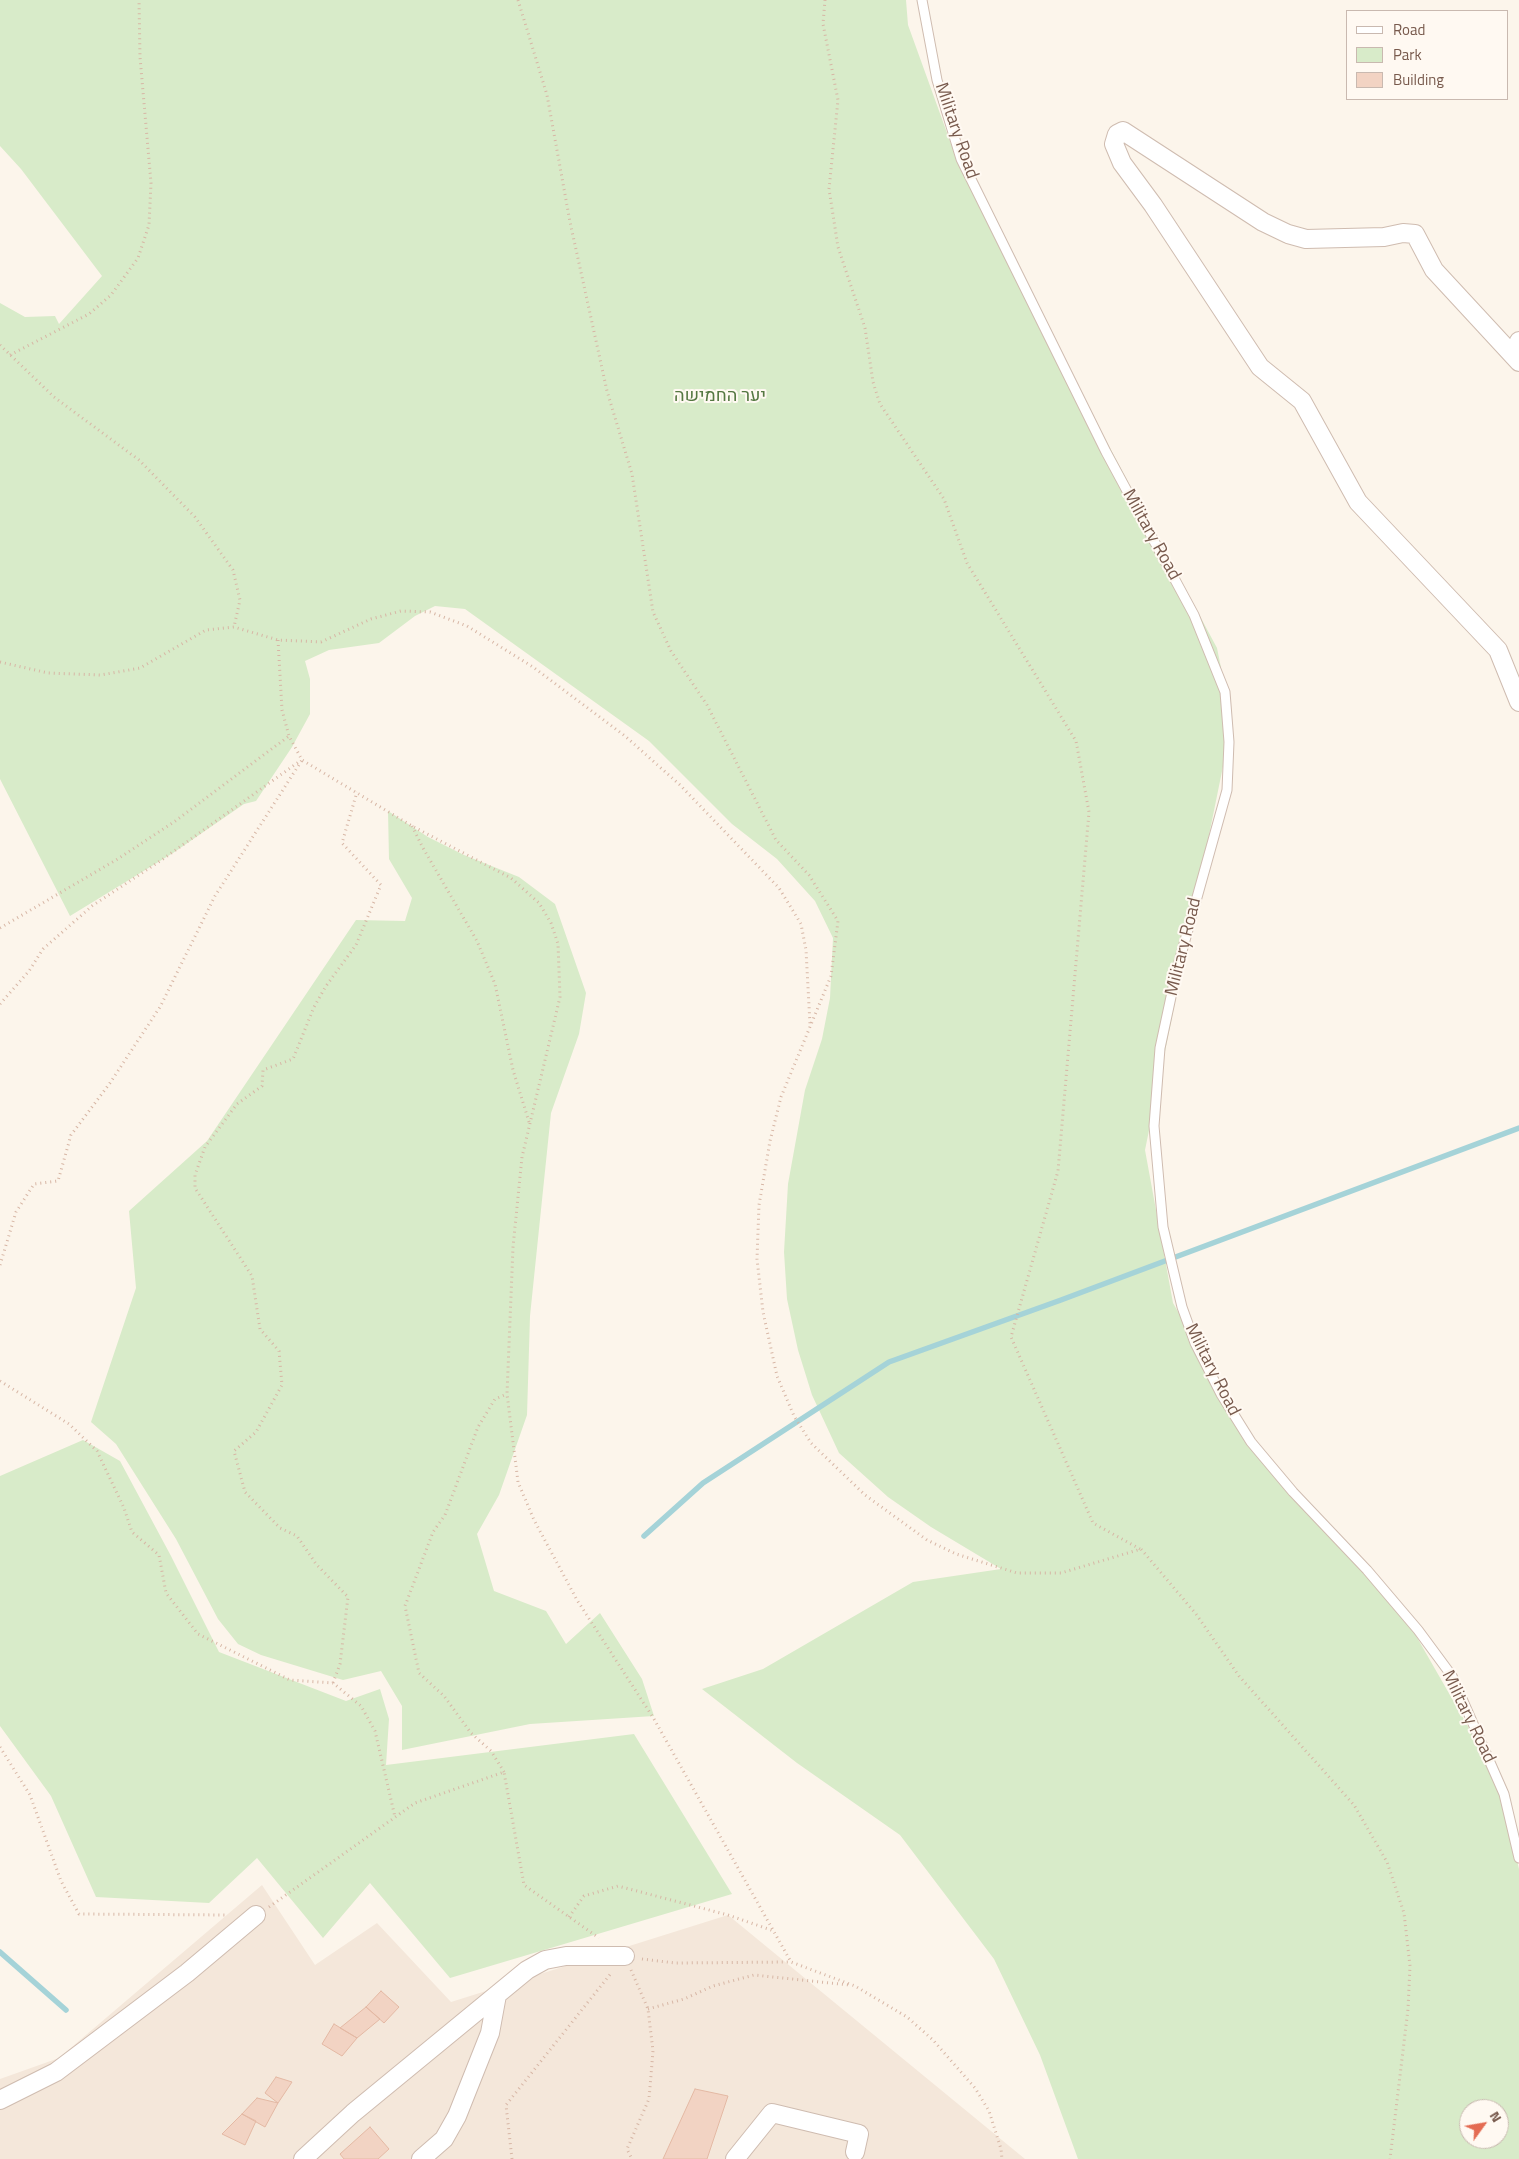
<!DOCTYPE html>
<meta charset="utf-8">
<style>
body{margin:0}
#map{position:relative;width:1519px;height:2159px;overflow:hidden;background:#fcf5eb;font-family:"Titillium Web",sans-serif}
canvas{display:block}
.legend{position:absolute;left:1346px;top:10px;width:162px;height:90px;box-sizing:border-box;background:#fff9f2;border:1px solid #c9b9b0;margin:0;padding:6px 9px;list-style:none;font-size:15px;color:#785a4d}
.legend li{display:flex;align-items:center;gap:10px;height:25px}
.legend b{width:25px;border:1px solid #c9b9b0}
.north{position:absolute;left:1459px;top:2099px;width:50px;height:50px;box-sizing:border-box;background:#fff9f2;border:1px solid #c9b9b0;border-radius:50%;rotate:58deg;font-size:14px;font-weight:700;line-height:20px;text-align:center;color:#785a4d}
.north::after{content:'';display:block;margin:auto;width:18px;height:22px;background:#e46c53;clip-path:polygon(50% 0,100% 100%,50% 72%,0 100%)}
</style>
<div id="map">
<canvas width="1519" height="2159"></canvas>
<ul class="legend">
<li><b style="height:6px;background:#fff"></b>Road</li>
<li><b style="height:14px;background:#d8ebc9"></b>Park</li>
<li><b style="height:14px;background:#f2d3c3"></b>Building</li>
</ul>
<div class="north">N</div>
</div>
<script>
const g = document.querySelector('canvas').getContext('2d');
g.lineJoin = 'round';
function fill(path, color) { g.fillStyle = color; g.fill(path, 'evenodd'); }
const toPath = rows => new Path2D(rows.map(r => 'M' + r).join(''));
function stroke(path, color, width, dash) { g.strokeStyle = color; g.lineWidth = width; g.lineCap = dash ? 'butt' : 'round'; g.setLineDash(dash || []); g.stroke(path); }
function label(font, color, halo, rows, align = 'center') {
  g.font = font + ' "Titillium Web",Heebo,sans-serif'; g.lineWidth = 4; g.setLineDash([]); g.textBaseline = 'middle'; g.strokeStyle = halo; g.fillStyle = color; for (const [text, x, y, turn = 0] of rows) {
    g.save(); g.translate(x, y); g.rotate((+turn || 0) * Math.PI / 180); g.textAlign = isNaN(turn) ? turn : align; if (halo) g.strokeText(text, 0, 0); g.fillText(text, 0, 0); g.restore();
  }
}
const residential = toPath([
 [262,1885,315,1965,377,1923,451,2002,728,1915,1025,2159,0,2159,0,2079,59,2058]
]);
const green = toPath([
 [0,0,906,0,908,25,959,166,1217,648,1232,722,1145,1150,1173,1303,1249,1436,1411,1627,1498,1779,1519,1869,1519,2159,1078,2159,1040,2055,994,1959,900,1835,797,1763,702,1689,763,1669,913,1582,1001,1569,931,1527,888,1497,839,1453,812,1395,798,1350,787,1299,784,1252,788,1184,805,1090,822,1039,830,998,833,938,815,901,777,859,732,824,649,741,465,609,435,606,415,616,379,643,329,650,305,661,310,679,310,714,292,747,256,801,244,804,173,853,70,916,0,779,0,303,25,317,55,316,59,324,102,276,21,169,0,146],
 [1469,2109,1499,2109,1499,2139,1469,2139],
 [388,811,428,837,464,855,519,877,555,904,586,993,579,1034,551,1113,530,1316,527,1415,499,1495,477,1534,494,1591,546,1611,566,1644,600,1613,642,1679,654,1716,530,1724,402,1750,402,1706,381,1671,343,1680,261,1655,238,1644,218,1619,176,1539,116,1444,91,1422,136,1288,129,1211,207,1141,356,920,405,921,412,898,389,859],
 [83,1440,120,1461,171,1556,219,1652,346,1701,380,1689,389,1719,386,1765,634,1734,732,1894,450,1978,370,1883,323,1938,257,1858,209,1903,96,1897,51,1796,0,1726,0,1476]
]);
const stream = toPath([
 [644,1536,703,1483,889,1362,1061,1300,1519,1128],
 [0,1952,66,2010]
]);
const building = toPath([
 [381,1991,399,2007,384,2023,366,2007,381,1991],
 [366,2007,380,2019,357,2038,340,2028,366,2007],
 [334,2024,357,2038,342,2056,322,2044,334,2024],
 [276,2077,292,2082,278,2103,265,2093,276,2077],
 [695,2089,728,2096,707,2159,663,2159,695,2089],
 [257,2098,278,2103,265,2127,242,2114,257,2098],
 [242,2114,256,2121,245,2145,222,2134,242,2114],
 [370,2127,389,2149,378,2159,344,2159,340,2154,370,2127]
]);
const path = toPath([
 [518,0,547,95,570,222,607,391,632,474,653,612,671,651,707,705,776,840,809,875,838,921,831,976,781,1097,770,1141,759,1205,757,1259,763,1312,777,1376,794,1416,811,1443,865,1495,927,1540,956,1554,1017,1573,1061,1573,1141,1549,1196,1614,1239,1676,1354,1805,1387,1862,1404,1913,1410,1966,1408,2009,1390,2159],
 [825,0,823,24,838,100,829,189,838,247,865,328,873,382,880,404,944,499,967,563,1076,741,1089,812,1058,1171,1011,1337,1093,1523,1140,1549],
 [0,345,54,397,139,460,195,517,233,570,240,600,234,627],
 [10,355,89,314,111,295,138,258,149,225,151,183,140,57,139,0],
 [278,640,282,710,289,736,302,760,412,826,511,878,539,903,551,923,558,944,560,997,522,1157,513,1247,507,1394,518,1482,534,1520,577,1600,654,1719,791,1962],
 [0,662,48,673,101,675,140,668,206,630,234,627,278,640,321,642,371,619,401,611,430,612,467,626,533,667,625,736,680,785,779,888,801,924,806,950,810,1024],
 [412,826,423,848,477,941,495,984,513,1070,529,1122],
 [0,928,116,860,174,822,289,736],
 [0,1004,29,971,43,949,92,906,163,859,300,761],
 [0,1265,16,1212,34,1184,58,1181,71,1135,110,1083,160,1007,215,896,302,760],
 [0,1381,69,1424,97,1451,124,1508,132,1532,159,1555,166,1593,198,1634,290,1680,333,1683,361,1706,375,1731,395,1817],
 [333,1683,340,1664,348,1597,316,1564,297,1536,280,1528,245,1492,234,1451,256,1432,282,1385,279,1351,260,1329,252,1276,195,1188,195,1175,205,1147,237,1104,262,1086,263,1070,293,1059,314,1007,326,986,356,945,381,885,342,843,357,792],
 [0,1747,30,1795,61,1881,79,1914,228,1915],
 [504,1772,491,1751,471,1733,444,1696,419,1673,405,1606,433,1532,445,1515,478,1427,495,1399,507,1394],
 [269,1907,415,1803,504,1772,524,1885,599,1938],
 [569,1917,584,1896,618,1886,728,1915,774,1931],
 [642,1959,675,1963,791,1962,855,1986,907,2017,933,2040,975,2088,989,2111,1001,2149,1002,2159],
 [631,1970,648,2009,653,2051,649,2099,627,2149,632,2159],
 [648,2009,684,1999,713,1986,754,1975,849,1985],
 [512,2159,506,2105,612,1972]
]);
const lane = toPath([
 [922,0,937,80,961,159,1106,452,1194,615,1225,692,1229,742,1227,790,1177,969,1160,1048,1154,1126,1163,1227,1182,1307,1195,1343,1221,1394,1251,1442,1293,1492,1367,1570,1418,1630,1452,1676,1504,1794,1519,1858]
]);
const street = toPath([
 [1519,341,1519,362,1434,270,1415,234,1403,233,1384,237,1306,239,1288,234,1263,222,1123,131,1117,134,1114,144,1122,163,1153,205,1260,367,1302,401,1358,502,1498,650,1519,702],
 [0,2100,56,2072,187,1973,256,1915],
 [303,2159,353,2113,527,1970,545,1960,566,1956,625,1956],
 [421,2159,444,2139,457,2116,490,2033,497,1995],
 [735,2159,772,2113,859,2134,855,2152]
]);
const streetNames = [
 ["Military Road",956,131,71],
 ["Military Road",1151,535,61],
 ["Military Road",1184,947,-76],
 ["Military Road",1212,1370,63],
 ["Military Road",1468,1717,64]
];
const parkNames = [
 ["יער החמישה",720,397]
];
fill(residential, '#f4e7da');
fill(green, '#d8ebc9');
stroke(stream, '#a5d3d8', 5.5);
fill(building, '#f2d3c3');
stroke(building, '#e4b9a4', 1);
stroke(lane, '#cfbcb0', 11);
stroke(street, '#cfbcb0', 20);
stroke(path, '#d7b6a5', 3, [1, 4]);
stroke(lane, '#fff', 9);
stroke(street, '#fff', 18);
label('18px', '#785a4d', '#fff9f2', streetNames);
label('18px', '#557842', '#fff9f2', parkNames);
</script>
